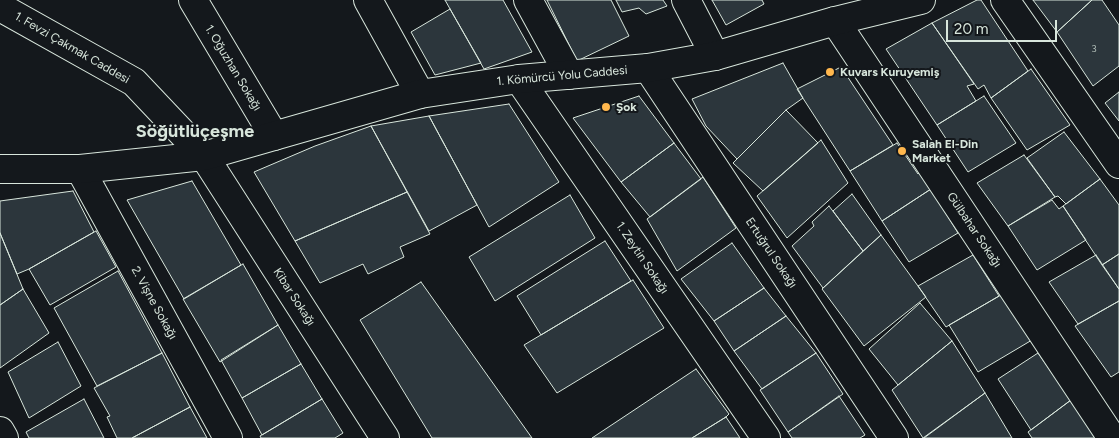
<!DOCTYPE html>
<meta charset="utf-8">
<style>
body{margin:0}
#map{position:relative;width:1119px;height:438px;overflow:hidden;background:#14181c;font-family:Figtree,sans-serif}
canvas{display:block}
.scale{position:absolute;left:946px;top:20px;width:111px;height:22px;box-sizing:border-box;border:2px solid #d8e6dc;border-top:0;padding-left:6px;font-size:15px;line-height:18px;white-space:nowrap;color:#d8e6dc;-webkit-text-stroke:4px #14181c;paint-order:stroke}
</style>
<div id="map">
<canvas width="1119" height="438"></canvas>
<div class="scale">20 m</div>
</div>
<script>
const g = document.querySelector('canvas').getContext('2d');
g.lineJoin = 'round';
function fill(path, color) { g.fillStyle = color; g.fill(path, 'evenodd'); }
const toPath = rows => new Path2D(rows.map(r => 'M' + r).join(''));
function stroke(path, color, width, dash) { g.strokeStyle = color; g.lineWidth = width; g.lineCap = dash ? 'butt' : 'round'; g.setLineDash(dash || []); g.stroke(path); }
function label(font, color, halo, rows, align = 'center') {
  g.font = font + ' Figtree,sans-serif'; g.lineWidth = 4; g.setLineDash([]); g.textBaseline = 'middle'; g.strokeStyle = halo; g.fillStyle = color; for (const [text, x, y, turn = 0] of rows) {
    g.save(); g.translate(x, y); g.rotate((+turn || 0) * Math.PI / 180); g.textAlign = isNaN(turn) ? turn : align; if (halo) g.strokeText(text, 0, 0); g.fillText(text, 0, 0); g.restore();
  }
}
const building = toPath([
 [445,0,503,0,532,52,484,69,445,0],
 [547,0,611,0,629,36,577,61,547,0],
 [616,0,663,0,667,6,646,14,639,8,622,12,616,0],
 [712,0,762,0,764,4,726,25,712,0],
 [977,0,981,0,1028,71,991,98,984,85,978,89,932,23,977,0],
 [1033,0,1092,0,1057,32,1033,0],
 [1092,0,1102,0,1119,25,1119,66,1093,86,1057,32,1092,0],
 [450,9,481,63,435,75,411,32,450,9],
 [932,23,974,84,967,86,976,101,937,125,886,49,932,23],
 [783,63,803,98,786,110,737,159,706,126,692,99,783,63],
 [841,67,893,145,850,171,797,89,841,67],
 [1031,69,1070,125,1027,150,991,98,1031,69],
 [1119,92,1119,121,1105,103,1119,92],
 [639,96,674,143,621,182,573,118,639,96],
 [984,96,1016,143,968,172,937,125,984,96],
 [509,104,559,182,489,227,429,116,509,104],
 [786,110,818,143,763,191,733,163,786,110],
 [429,116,477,205,429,231,371,126,429,116],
 [371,126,407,192,295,241,254,172,315,146,371,126],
 [1064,132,1100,179,1066,204,1058,196,1055,197,1027,158,1064,132],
 [821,140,848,183,787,238,757,196,821,140],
 [674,143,701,179,650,217,621,182,674,143],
 [897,143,918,174,920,172,931,189,882,221,850,171,897,143],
 [1024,155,1055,197,1008,226,977,183,1024,155],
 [703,177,736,228,677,271,647,219,703,177],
 [1100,179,1119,205,1119,254,1102,265,1063,206,1100,179],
 [192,181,241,265,184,299,127,200,192,181],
 [931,189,958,233,909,262,882,221,931,189],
 [73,191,94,232,29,269,17,274,0,233,0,201,73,191],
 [407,192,430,234,400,247,404,257,368,274,363,264,320,283,295,241,407,192],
 [852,194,881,235,863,251,833,211,852,194],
 [570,195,595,238,495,301,469,257,570,195],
 [1052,200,1059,209,1063,206,1086,240,1037,270,1008,226,1052,200],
 [829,206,863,251,823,288,792,246,814,226,812,222,829,206],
 [96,231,116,267,50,305,29,269,96,231],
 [0,233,23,289,0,305,0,233],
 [881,235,926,297,864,346,822,289,881,235],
 [605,241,631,281,541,335,517,296,605,241],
 [732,243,764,288,714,321,681,279,732,243],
 [1119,254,1119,289,1102,265,1119,254],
 [973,255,999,296,946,327,918,286,973,255],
 [1096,255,1119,289,1119,301,1078,324,1049,282,1096,255],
 [243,264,278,325,220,362,183,299,243,264],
 [118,271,162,353,97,386,54,308,118,271],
 [633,280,664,328,557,393,524,345,633,280],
 [421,282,485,372,532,438,432,438,360,320,421,282],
 [764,288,786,316,734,351,714,321,764,288],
 [23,289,49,333,0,368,0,305,23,289],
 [1001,295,1032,340,978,372,949,325,1001,295],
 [1119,301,1119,372,1111,377,1075,326,1119,301],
 [920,303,952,341,898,385,869,349,920,303],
 [786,316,816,353,762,389,734,351,786,316],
 [278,325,301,364,242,398,221,360,278,325],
 [952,341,985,393,923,438,892,390,952,341],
 [58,342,81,386,29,418,8,372,58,342],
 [162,353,190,407,132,438,117,438,107,417,110,416,94,388,162,353],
 [816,353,843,394,788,432,760,390,816,353],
 [1038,353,1071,400,1031,430,998,379,1038,353],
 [301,364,322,399,262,435,242,398,301,364],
 [696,369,729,414,726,417,692,438,592,438,696,369],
 [985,393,1012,438,924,438,985,393],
 [839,396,865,435,860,438,792,438,788,432,839,396],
 [84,399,104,438,29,438,26,432,84,399],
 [322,399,343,433,335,438,261,438,260,436,322,399],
 [1071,400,1097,438,1032,438,1028,432,1071,400],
 [190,407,207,438,132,438,190,407],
 [726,417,740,438,692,438,726,417]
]);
const minor = toPath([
 [193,0,274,136],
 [368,0,420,94],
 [528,0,569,75],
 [686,0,715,56],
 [1005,0,1119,164],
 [835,21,1112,438],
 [648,68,894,438],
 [519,79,766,438],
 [204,156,385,438],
 [80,169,228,438],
 [0,431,4,438]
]);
const tertiary = toPath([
 [0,7,134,82,204,156],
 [0,169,80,169,204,156,420,94,519,79,648,68,715,56,835,21,921,0]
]);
const markers = [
 [830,72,5,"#ffb74d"],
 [606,107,5,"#ffb74d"],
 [902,151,5,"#ffb74d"]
];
const numberNames = [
 ["3",1094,49]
];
const streetNames = [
 ["1. Fevzi Çakmak Caddesi",72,48,30],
 ["1. Oğuzhan Sokağı",233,68,59],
 ["1. Kömürcü Yolu Caddesi",562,76,-5],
 ["Gülbahar Sokağı",974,230,56],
 ["Ertuğrul Sokağı",771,253,56],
 ["1. Zeytin Sokağı",642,258,56],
 ["Kibar Sokağı",294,297,57],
 ["2. Vişne Sokağı",154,303,61]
];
const poiNames = [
 ["Kuvars Kuruyemiş",840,72],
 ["Şok",616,107],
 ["Salah El-Din",912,144],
 ["Market",912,158]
];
const districtNames = [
 ["Söğütlüçeşme",195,132]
];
fill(building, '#2c363c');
stroke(building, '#d8e6dc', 1);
stroke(minor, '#d8e6dc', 30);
stroke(tertiary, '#d8e6dc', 30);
stroke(minor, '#14181c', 28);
stroke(tertiary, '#14181c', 28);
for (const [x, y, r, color] of markers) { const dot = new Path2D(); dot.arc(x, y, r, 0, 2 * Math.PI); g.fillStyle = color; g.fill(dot); stroke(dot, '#14181c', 2); }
label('10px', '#adbab4', null, numberNames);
label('12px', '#d8e6dc', '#14181c', streetNames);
label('bold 12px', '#d8e6dc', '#14181c', poiNames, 'left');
label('bold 18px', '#d8e6dc', '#14181c', districtNames);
</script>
